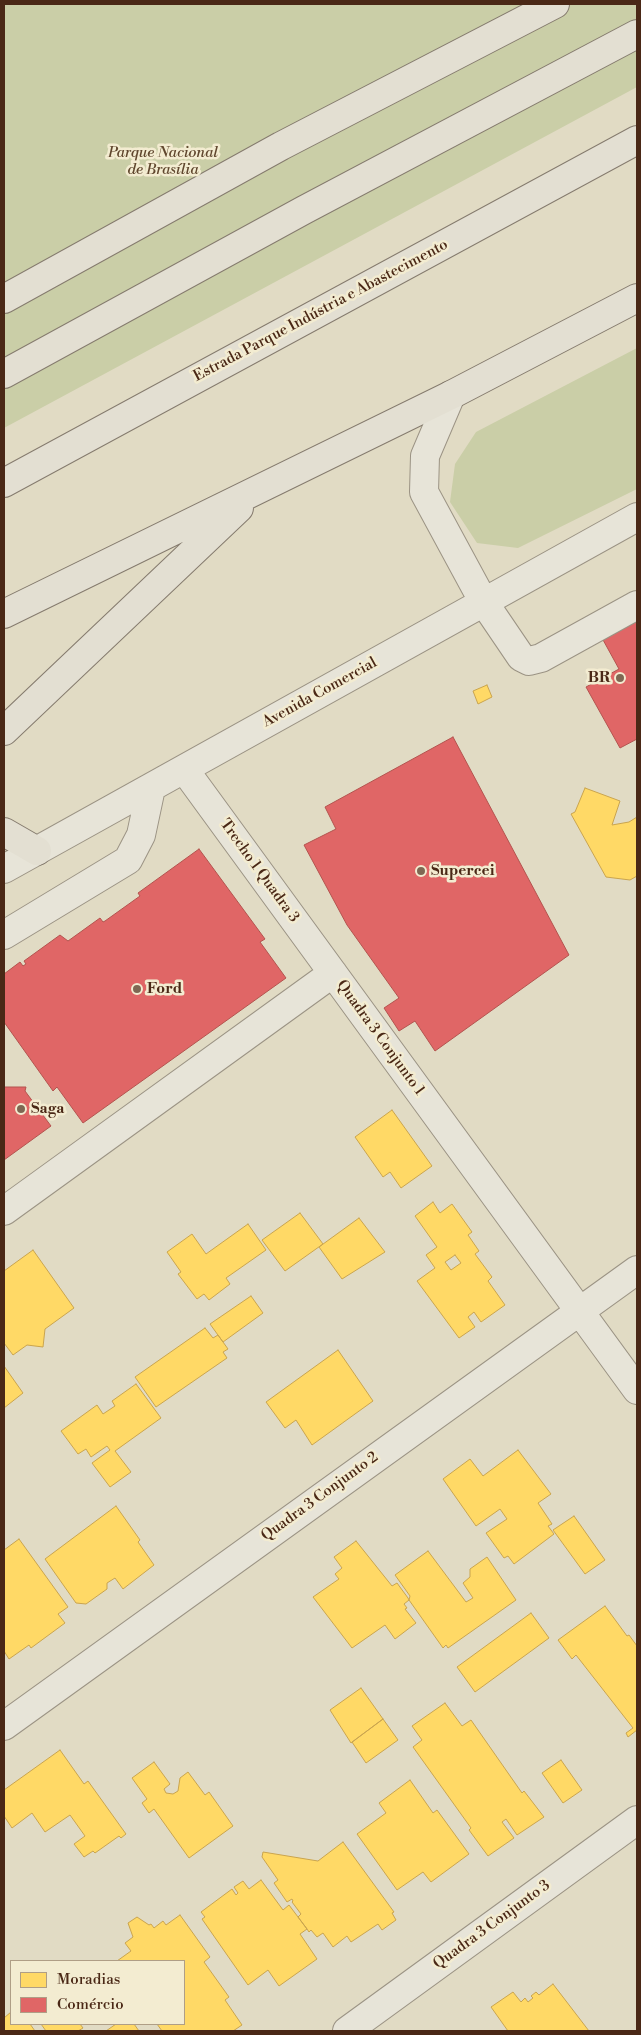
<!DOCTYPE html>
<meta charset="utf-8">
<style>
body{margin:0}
#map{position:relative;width:641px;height:2035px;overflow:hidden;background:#e1dbc4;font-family:"Libre Bodoni",serif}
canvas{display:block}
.frame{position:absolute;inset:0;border:5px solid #4a2816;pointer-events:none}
.legend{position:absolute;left:10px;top:1960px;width:175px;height:65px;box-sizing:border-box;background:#f3ecd1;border:1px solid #af9e86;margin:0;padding:6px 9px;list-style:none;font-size:15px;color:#4a2816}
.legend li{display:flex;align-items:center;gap:10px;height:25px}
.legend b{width:25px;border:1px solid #af9e86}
</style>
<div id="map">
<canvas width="641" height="2035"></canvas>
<div class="frame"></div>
<ul class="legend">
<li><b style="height:14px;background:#ffd966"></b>Moradias</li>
<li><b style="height:14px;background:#e06666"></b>Comércio</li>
</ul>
</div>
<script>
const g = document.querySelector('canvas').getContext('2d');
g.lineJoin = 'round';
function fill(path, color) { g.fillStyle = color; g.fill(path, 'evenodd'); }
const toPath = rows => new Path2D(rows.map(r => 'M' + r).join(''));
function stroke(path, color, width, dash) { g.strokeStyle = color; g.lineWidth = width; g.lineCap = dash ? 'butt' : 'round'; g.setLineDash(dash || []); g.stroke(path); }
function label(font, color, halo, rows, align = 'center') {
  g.font = font + ' "Libre Bodoni",serif'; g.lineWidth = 5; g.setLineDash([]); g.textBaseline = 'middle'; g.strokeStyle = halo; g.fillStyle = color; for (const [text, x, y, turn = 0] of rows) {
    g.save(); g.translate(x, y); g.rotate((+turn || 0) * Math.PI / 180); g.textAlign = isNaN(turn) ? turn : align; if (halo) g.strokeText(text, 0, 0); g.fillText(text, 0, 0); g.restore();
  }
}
const green = toPath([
 [4,4,637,4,637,87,4,428],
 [637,348,637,489,518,548,477,543,450,502,455,464,476,432]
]);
const homes = toPath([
 [487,685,492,697,478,704,473,691,487,685],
 [585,788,620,801,612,825,629,822,637,817,637,876,630,880,606,877,571,814,575,812,585,788],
 [392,1110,432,1166,401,1188,390,1172,383,1177,355,1137,392,1110],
 [433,1202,440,1213,452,1204,472,1232,468,1235,479,1251,475,1254,492,1277,488,1281,505,1305,481,1322,474,1312,468,1317,475,1327,459,1338,417,1281,435,1268,426,1255,437,1247,415,1216,433,1202],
 [455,1255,461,1263,451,1270,445,1262,455,1255],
 [300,1213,323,1244,285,1271,262,1240,300,1213],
 [359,1218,385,1252,342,1279,319,1247,359,1218],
 [248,1224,266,1250,226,1278,230,1284,209,1300,204,1294,197,1299,178,1274,181,1272,167,1252,192,1234,206,1254,248,1224],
 [33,1250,74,1308,45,1329,43,1347,27,1345,13,1355,4,1343,4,1271,33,1250],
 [251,1296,263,1313,223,1342,210,1324,251,1296],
 [205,1328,213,1338,218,1335,228,1349,223,1352,227,1358,156,1407,135,1377,205,1328],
 [338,1350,373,1401,312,1445,296,1420,285,1428,266,1402,338,1350],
 [4,1366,23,1393,4,1408,4,1366],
 [136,1384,161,1418,115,1451,131,1472,110,1487,92,1463,110,1450,107,1446,91,1457,86,1449,78,1454,61,1431,97,1405,103,1414,115,1406,112,1401,136,1384],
 [518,1450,551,1494,538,1503,552,1524,548,1526,554,1534,514,1564,508,1556,504,1558,486,1533,507,1519,500,1509,476,1526,443,1479,470,1459,483,1476,518,1450],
 [116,1506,140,1540,138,1542,154,1565,123,1589,115,1578,107,1583,107,1589,86,1604,76,1603,45,1559,116,1506],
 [574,1516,605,1560,585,1574,553,1530,574,1516],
 [19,1539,68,1607,58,1614,65,1623,31,1648,29,1645,9,1659,4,1651,4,1550,19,1539],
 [356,1541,392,1586,397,1583,408,1598,409,1600,404,1604,407,1608,405,1609,416,1623,395,1639,385,1625,352,1648,313,1597,339,1579,335,1574,342,1568,334,1557,356,1541],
 [428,1551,466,1602,473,1598,463,1583,470,1577,470,1569,487,1557,516,1600,448,1648,446,1645,443,1648,409,1600,410,1596,395,1575,428,1551],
 [605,1606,627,1636,629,1635,637,1646,637,1730,628,1737,626,1733,633,1728,576,1655,572,1659,558,1640,605,1606],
 [531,1613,549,1638,475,1692,457,1667,531,1613],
 [361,1688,383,1719,351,1743,330,1710,361,1688],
 [445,1703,462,1726,471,1720,522,1793,524,1791,544,1817,517,1835,506,1819,502,1822,514,1838,488,1856,469,1830,471,1828,413,1747,422,1740,412,1726,445,1703],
 [383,1719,398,1740,366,1763,352,1742,383,1719],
 [60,1750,84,1784,88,1781,126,1834,121,1838,119,1836,95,1853,93,1851,84,1857,74,1844,85,1836,70,1815,45,1832,32,1813,12,1828,4,1816,4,1790,60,1750],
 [561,1760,582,1790,563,1803,542,1773,561,1760],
 [154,1762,170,1784,164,1789,166,1793,173,1794,178,1791,180,1778,188,1772,205,1795,209,1792,233,1826,189,1858,154,1809,149,1813,142,1803,147,1799,132,1778,154,1762],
 [410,1780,433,1813,437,1810,469,1854,431,1882,423,1872,397,1890,357,1834,386,1813,379,1803,410,1780],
 [343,1842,394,1912,392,1913,396,1920,382,1930,378,1924,351,1942,347,1936,333,1947,323,1933,317,1937,311,1930,309,1932,307,1929,298,1917,301,1914,292,1902,293,1901,292,1899,287,1902,274,1883,278,1880,262,1857,263,1852,318,1861,343,1842],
 [261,1880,283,1910,289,1905,307,1929,300,1934,317,1959,279,1986,268,1970,248,1985,202,1919,205,1917,201,1912,232,1889,236,1895,238,1893,234,1887,243,1881,249,1889,261,1880],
 [180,1915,210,1957,204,1962,229,1997,225,2000,242,2025,233,2031,162,2031,157,2024,184,2024,184,1961,117,1961,131,1951,125,1943,133,1937,128,1923,137,1917,149,1925,151,1924,154,1928,163,1921,166,1925,180,1915],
 [553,1984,589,2031,508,2031,491,2007,513,1992,521,2002,525,1998,528,2002,533,1998,531,1996,536,1992,539,1995,553,1984],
 [11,2012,11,2024,30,2024,35,2031,4,2031,4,2018,11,2012],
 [41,2024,80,2024,83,2028,78,2031,46,2031,41,2024],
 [116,2024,134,2024,139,2031,106,2031,116,2024]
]);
const shops = toPath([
 [637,619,637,739,620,748,586,687,619,669,602,638,637,619],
 [453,737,569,955,435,1051,415,1021,399,1031,384,1008,399,998,347,925,304,845,336,829,325,807,453,737],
 [199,849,265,939,260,942,286,978,83,1123,57,1087,53,1091,4,1022,4,974,20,962,23,966,26,964,24,961,60,935,68,941,100,918,103,922,105,921,140,896,138,893,199,849],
 [4,1087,26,1087,25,1091,51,1126,4,1160,4,1087]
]);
const minor = toPath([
 [451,395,425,456,424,492,483,601,521,657,529,661,541,658,637,605],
 [184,769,637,1390],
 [4,869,637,517],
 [4,935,128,860,141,835,151,788],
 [4,1211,333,973],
 [4,1726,637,1270],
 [347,2031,637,1820]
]);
const major = toPath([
 [4,299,281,146,555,4],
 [4,374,304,210,637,34]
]);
const highway = toPath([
 [4,483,637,140],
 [4,614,451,395,637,298],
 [4,731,239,508],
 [4,832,37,851]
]);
const markers = [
 [620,678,5,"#7f6753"],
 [421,871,5,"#7f6753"],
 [137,989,5,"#7f6753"],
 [21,1109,5,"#7f6753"]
];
const parkNames = [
 ["Parque Nacional",163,153],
 ["de Brasília",163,170]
];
const streetNames = [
 ["Estrada Parque Indústria e Abastecimento",321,311,-28],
 ["Avenida Comercial",320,693,-29],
 ["Trecho 1 Quadra 3",259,871,54],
 ["Quadra 3 Conjunto 1",380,1038,54],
 ["Quadra 3 Conjunto 2",320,1497,-36],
 ["Quadra 3 Conjunto 3",492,1925,-36]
];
const poiNames = [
 ["BR",610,678,"right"],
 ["Supercei",431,871],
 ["Ford",147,989],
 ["Saga",31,1109]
];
fill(green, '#cacea7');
fill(homes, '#ffd966');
stroke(homes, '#c9a44e', 1);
fill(shops, '#e06666');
stroke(shops, '#b3534e', 1);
stroke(minor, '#9b9384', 30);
stroke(major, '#857b6e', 30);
stroke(highway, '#857b6e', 30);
stroke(minor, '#e7e4d8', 28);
stroke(major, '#e3dfd2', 28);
stroke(highway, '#e3dfd2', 28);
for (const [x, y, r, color] of markers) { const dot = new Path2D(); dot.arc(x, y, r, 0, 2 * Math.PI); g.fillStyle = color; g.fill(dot); stroke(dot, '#f3ecd1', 2); }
label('italic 15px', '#60472e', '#f3ecd1', parkNames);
label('15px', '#4a2816', '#f3ecd1', streetNames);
label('bold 15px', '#4a2816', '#f3ecd1', poiNames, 'left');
</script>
